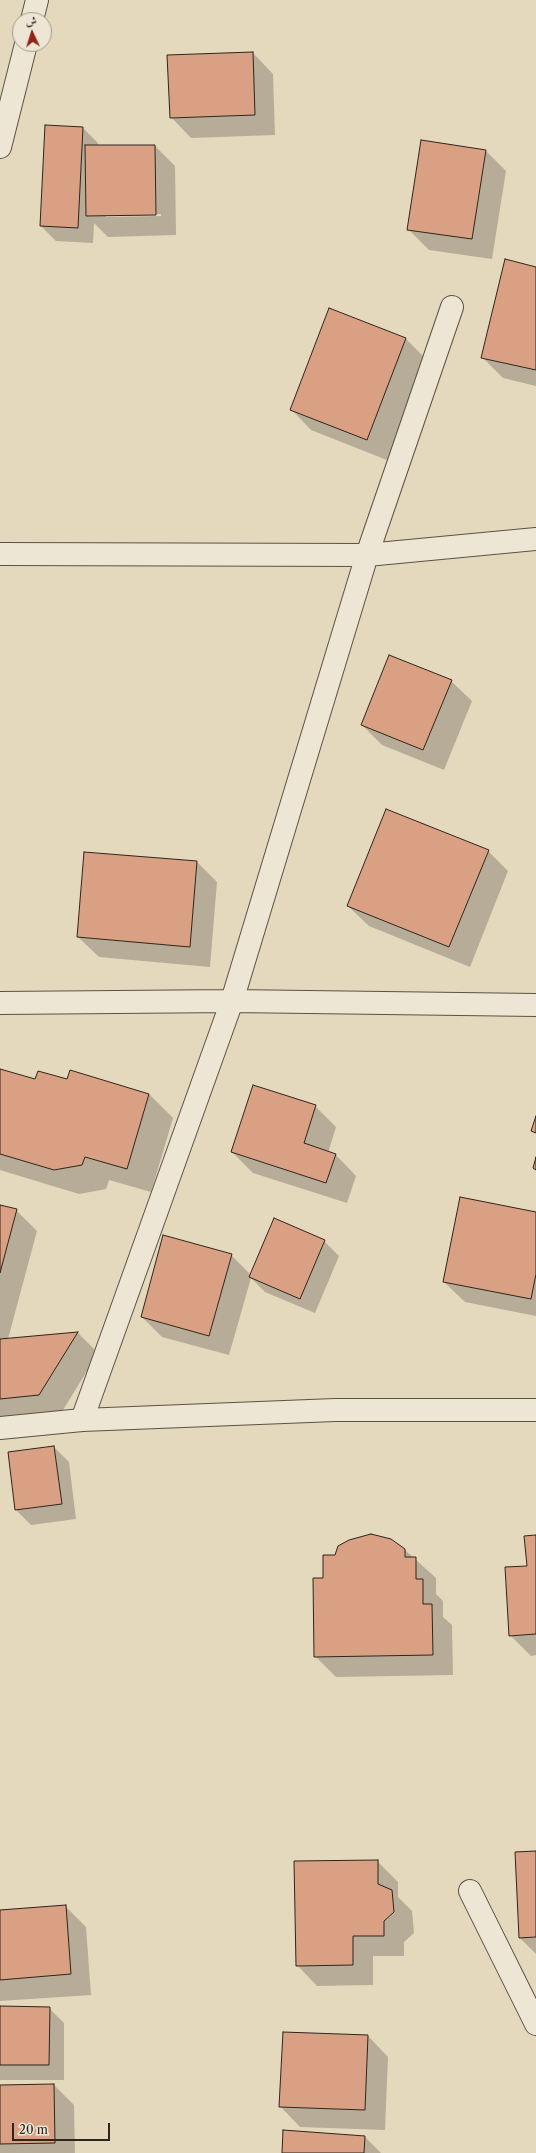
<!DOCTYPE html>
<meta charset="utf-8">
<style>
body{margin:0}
#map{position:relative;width:536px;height:2153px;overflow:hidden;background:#e4d8bd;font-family:"Libre Caslon Text",Amiri,serif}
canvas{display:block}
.north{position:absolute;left:12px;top:12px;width:40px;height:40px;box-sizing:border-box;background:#ede6d4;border:1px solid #a1998a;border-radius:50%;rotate:356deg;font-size:11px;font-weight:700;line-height:16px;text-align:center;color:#2e251c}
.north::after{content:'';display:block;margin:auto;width:14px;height:18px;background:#8f2418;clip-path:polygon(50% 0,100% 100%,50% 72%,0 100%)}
.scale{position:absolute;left:12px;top:2123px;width:98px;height:18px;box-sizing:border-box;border:2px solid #2e251c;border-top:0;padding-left:5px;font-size:12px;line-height:14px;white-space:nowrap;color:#2e251c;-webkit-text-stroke:3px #ede6d4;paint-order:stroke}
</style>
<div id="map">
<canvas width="536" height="2153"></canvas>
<div class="north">ش</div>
<div class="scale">20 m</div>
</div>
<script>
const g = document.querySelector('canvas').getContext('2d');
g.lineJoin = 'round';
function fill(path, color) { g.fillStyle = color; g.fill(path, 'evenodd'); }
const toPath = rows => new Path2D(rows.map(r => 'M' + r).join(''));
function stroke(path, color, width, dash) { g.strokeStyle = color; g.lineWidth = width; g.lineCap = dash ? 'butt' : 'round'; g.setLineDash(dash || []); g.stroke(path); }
const shadow = toPath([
 [253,53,273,74,275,135,191,138,171,117],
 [83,128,98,143,98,146,155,146,175,166,176,235,108,237,94,223,93,243,56,241,41,226],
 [161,214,161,216,106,217,106,215],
 [486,151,506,171,492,259,429,250,408,229],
 [536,268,536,386,503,378,483,358],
 [330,309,406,339,426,359,387,460,311,430,291,409],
 [451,681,472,701,444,770,382,745,362,725],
 [488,851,508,871,470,967,369,926,348,906],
 [197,862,217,882,210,967,99,957,78,937],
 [0,1070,36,1080,68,1080,149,1094,173,1118,151,1192,109,1180,106,1189,79,1194,0,1170],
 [315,1106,336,1127,328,1153,336,1155,356,1176,347,1203,253,1173,232,1152],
 [0,1206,16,1210,37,1231,8,1339,78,1333,98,1353,60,1415,0,1421],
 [536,1213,536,1316,465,1302,444,1282],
 [324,1241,339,1256,315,1313,265,1292,251,1278,229,1355,162,1337,142,1317,231,1255,251,1275],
 [54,1447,69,1462,76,1519,31,1525,16,1510],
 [536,1536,536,1655,531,1656,510,1635],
 [405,1550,436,1578,436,1594,443,1601,443,1617,452,1625,453,1675,336,1677,315,1656,324,1579],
 [536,1852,536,1954,520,1938],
 [377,1861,398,1882,398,1897,412,1911,414,1933,404,1942,404,1956,373,1956,373,1985,317,1986,297,1965],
 [65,1906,86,1927,91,1995,0,2001,0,1911],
 [0,2007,49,2008,64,2023,64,2080,0,2080],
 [368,2036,388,2057,385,2130,300,2127,280,2106],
 [54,2085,74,2105,75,2153,0,2153,0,2086],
 [365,2137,381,2153,283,2153]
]);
const building = toPath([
 [253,52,255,115,170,118,167,55,253,52],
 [45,125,83,127,78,228,40,226,45,125],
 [421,140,486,150,472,239,407,230,421,140],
 [85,145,155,145,156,215,86,216,85,145],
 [505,259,536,267,536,370,481,358,505,259],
 [329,308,406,338,367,440,290,410,329,308],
 [389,655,452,680,423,750,361,725,389,655],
 [386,809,489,850,449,947,347,906,386,809],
 [84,852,197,861,190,947,77,937,84,852],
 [0,1069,35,1079,38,1071,67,1079,70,1070,149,1094,127,1169,85,1157,82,1165,54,1170,0,1154,0,1069],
 [253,1085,316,1105,304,1143,336,1154,326,1183,231,1152,253,1085],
 [536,1116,536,1133,531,1131,536,1116],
 [536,1157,536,1170,533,1168,536,1157],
 [460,1197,536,1212,536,1274,531,1299,443,1282,460,1197],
 [0,1205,17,1209,0,1273,0,1205],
 [274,1218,325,1240,300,1299,249,1277,274,1218],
 [163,1235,232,1254,209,1336,141,1317,163,1235],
 [78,1332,39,1395,0,1399,0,1339,78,1332],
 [54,1446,62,1504,15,1510,8,1452,54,1446],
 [371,1534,391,1539,405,1549,405,1557,416,1557,416,1579,423,1579,423,1604,432,1604,433,1655,314,1657,313,1578,323,1578,323,1555,335,1555,338,1546,349,1540,371,1534],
 [536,1535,536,1634,509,1636,505,1567,527,1566,524,1536,536,1535],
 [536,1851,536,1937,519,1938,515,1852,536,1851],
 [378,1860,378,1884,392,1890,394,1912,384,1921,384,1936,353,1936,353,1965,296,1966,294,1861,378,1860],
 [66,1905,71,1974,0,1980,0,1910,66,1905],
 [0,2006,50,2007,49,2065,0,2065,0,2006],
 [283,2032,368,2035,365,2110,279,2107,283,2032],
 [54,2084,55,2143,0,2144,0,2085,54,2084],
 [283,2130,365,2136,364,2153,282,2153,283,2130]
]);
const minor = toPath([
 [32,20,37,0],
 [0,147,26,44],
 [0,554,367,555,536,539],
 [0,1003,232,1001,536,1005],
 [82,1420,232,1001,367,555,452,307],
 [470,1891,536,2024]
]);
const tertiary = toPath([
 [0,1428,82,1420,335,1410,536,1410]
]);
fill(shadow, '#0003');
fill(building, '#d9a083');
stroke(building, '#2e251c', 1);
stroke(minor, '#5c5244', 24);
stroke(tertiary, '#5c5244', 24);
stroke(minor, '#ede6d4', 22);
stroke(tertiary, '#ede6d4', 22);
</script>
